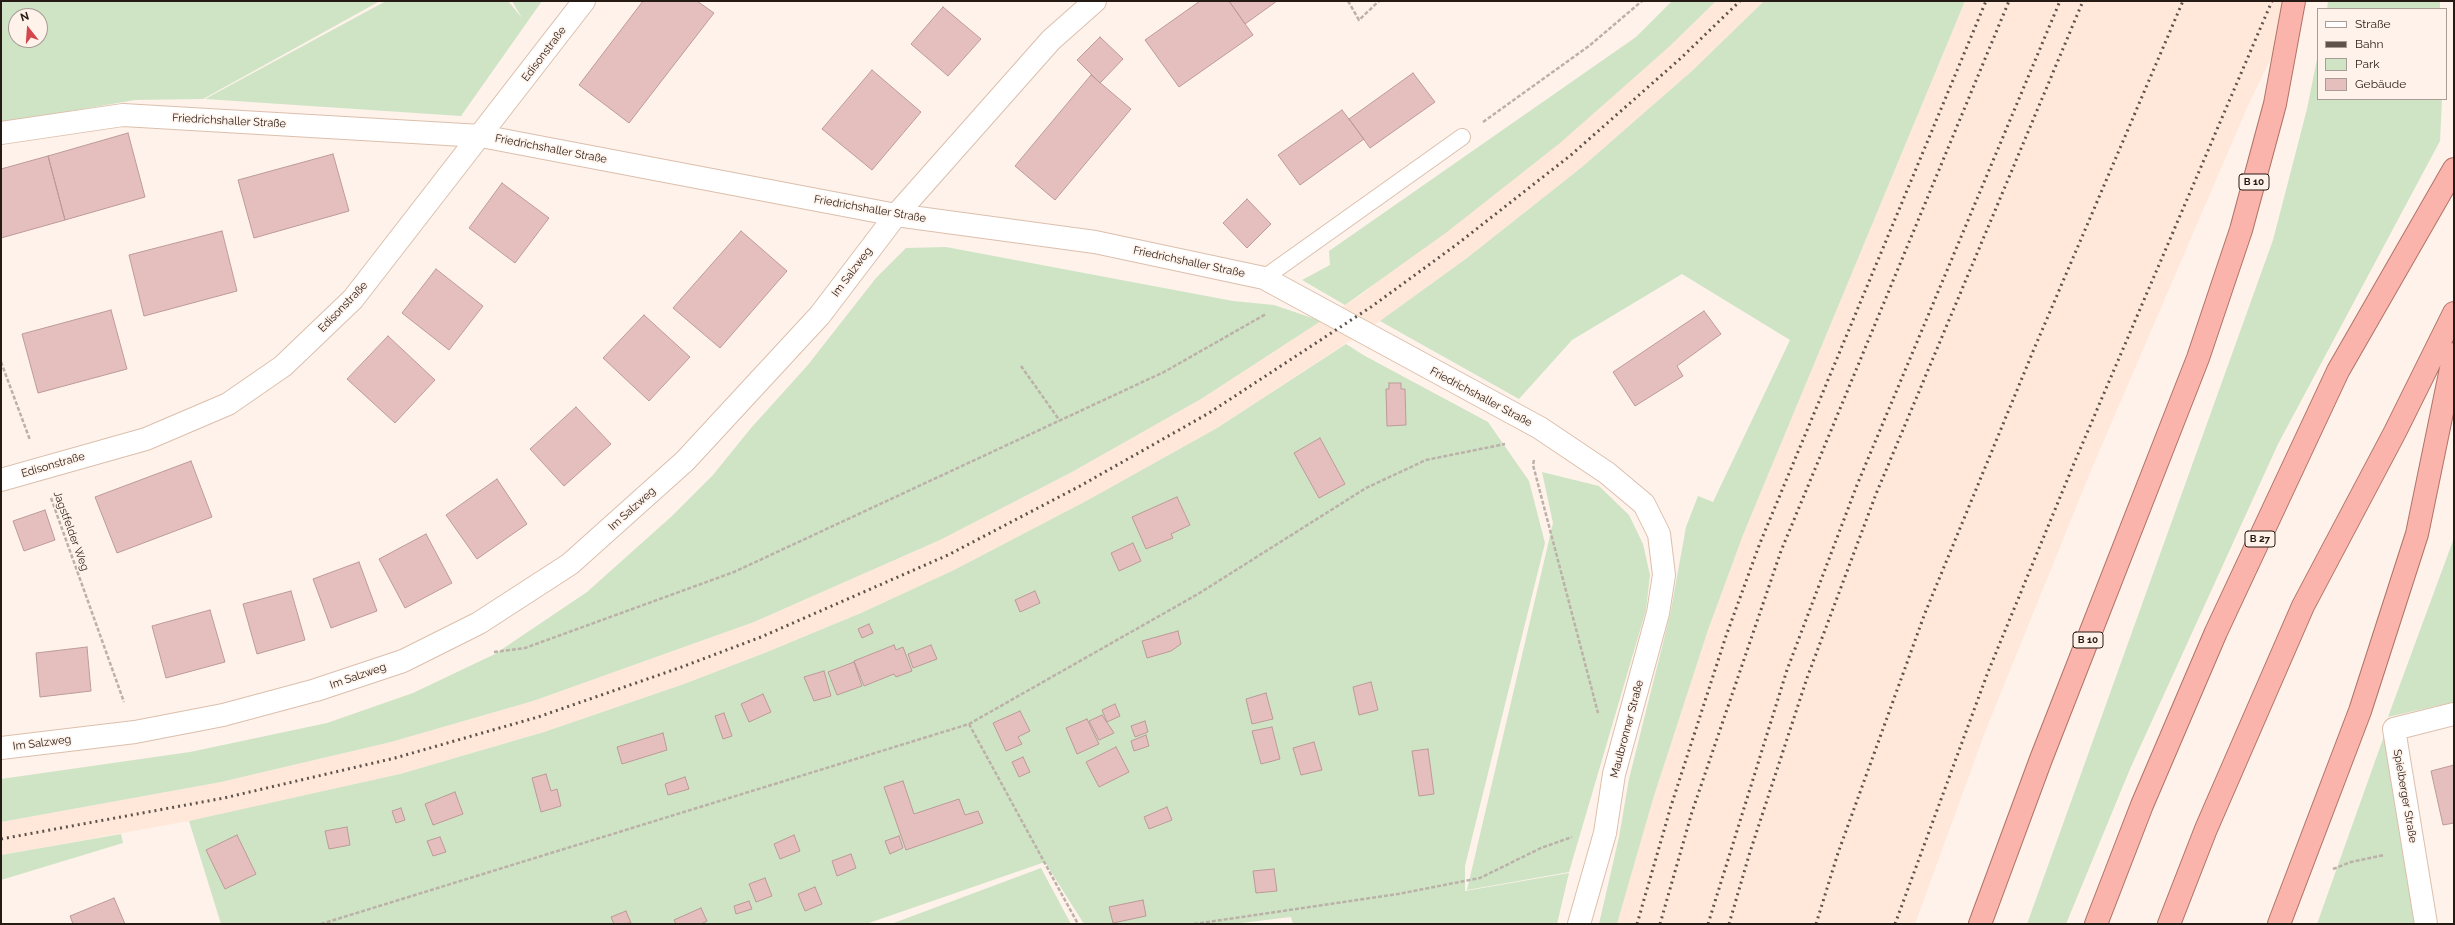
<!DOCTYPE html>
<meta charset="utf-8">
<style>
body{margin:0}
#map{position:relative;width:2455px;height:925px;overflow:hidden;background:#fef2ea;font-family:Raleway,sans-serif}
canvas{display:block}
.frame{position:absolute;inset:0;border:2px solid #261b14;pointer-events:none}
.legend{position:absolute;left:2317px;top:8px;width:130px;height:92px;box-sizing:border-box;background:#fef2ea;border:1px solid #a89c94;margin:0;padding:5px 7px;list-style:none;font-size:12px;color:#261b14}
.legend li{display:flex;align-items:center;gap:8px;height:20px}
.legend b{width:20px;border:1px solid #a89c94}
.north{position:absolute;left:8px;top:8px;width:40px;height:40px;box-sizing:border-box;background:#fef2ea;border:1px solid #a89c94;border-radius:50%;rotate:343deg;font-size:11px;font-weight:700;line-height:16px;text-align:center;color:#261b14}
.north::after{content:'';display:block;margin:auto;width:14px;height:18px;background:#d5454c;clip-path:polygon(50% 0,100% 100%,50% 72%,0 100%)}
</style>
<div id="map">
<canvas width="2455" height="925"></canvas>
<div class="frame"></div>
<ul class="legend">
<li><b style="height:5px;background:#fff"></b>Straße</li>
<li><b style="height:5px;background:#5e534c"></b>Bahn</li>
<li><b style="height:11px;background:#cee4c5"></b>Park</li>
<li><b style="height:11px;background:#e4bfbd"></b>Gebäude</li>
</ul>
<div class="north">N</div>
</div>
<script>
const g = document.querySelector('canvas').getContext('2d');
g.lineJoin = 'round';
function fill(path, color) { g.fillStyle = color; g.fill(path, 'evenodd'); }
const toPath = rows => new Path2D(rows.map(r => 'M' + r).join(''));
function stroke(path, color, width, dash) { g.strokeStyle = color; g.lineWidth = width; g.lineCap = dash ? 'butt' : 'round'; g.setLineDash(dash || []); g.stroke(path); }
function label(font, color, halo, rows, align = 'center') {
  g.font = font + ' Raleway,sans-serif'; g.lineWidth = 3; g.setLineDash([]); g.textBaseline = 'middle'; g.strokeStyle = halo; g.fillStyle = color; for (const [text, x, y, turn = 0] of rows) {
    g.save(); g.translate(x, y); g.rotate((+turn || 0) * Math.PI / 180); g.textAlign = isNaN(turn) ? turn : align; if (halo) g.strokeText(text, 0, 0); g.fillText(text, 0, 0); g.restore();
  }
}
const built = toPath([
 [1716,1,1764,1,1693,70,1582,167,1467,258,1380,321,1217,428,1088,500,954,570,861,613,767,652,684,684,544,732,400,774,227,814,1,855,1,822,221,782,391,742,533,701,754,622,940,540,1072,472,1201,399,1362,294,1670,46],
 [1965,1,2298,1,2247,108,2092,468,1985,732,1915,924,1617,924,1653,799,1708,630,1743,535]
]);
const green = toPath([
 [1,1,380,1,203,99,135,100,1,123],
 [16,16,40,16,40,40,16,40],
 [386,1,508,1,522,18,512,1,542,1,461,116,205,99],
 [1672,1,1716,1,1670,46,1560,143,1447,232,1345,305,1302,280,1330,265,1329,251,1636,37],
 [1764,1,1965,1,1743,535,1708,630,1653,799,1617,924,1599,924,1619,837,1629,779,1670,615,1686,527,1698,496,1713,502,1790,340,1682,274,1572,340,1519,399,1380,321,1467,258,1582,167,1693,70],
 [2328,1,2440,1,2440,9,2327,9],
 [2318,54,2318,99,2442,99,2440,141,2278,444,2130,769,2066,924,2027,924,2273,240,2307,109],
 [946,247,1233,301,1274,305,1321,321,1201,399,1072,472,940,540,754,622,533,701,391,742,221,782,1,822,1,779,190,752,327,723,413,693,495,654,587,592,672,516,713,475,751,428,807,366,876,278,906,248],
 [1346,344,1365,356,1488,422,1529,481,1545,543,1465,866,1465,891,1569,873,1557,924,1293,924,1291,917,1232,924,1084,924,1045,862,866,924,221,924,189,821,400,774,544,732,684,684,767,652,861,613,954,570,1088,500,1217,428],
 [1542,472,1599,486,1629,515,1643,544,1650,575,1646,610,1569,872,1467,890,1553,523],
 [2454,538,2454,702,2388,717],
 [2389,722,2422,924,2317,924],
 [121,834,123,843,1,880,1,855],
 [1041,868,1071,924,891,924]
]);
const building = toPath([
 [643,1,697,1,714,13,629,123,579,85,643,1],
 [1200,1,1229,1,1253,35,1179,87,1145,40,1200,1],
 [1229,1,1277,1,1245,24,1229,1],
 [943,7,981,39,948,76,911,44,943,7],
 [1100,37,1123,59,1100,83,1077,60,1100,37],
 [872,70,921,112,872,170,822,129,872,70],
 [1413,73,1435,102,1370,148,1349,119,1413,73],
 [1091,75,1131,109,1055,200,1015,166,1091,75],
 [1342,110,1364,139,1300,185,1278,155,1342,110],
 [128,133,145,197,65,220,48,156,128,133],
 [333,154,349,211,254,238,238,180,333,154],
 [48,156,65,220,1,238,1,169,48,156],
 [502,183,549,218,515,263,469,228,502,183],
 [1247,199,1271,224,1247,248,1223,223,1247,199],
 [222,231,237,291,144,316,129,255,222,231],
 [741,231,787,271,720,348,673,308,741,231],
 [436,269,483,306,449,350,402,313,436,269],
 [111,310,127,369,38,393,22,334,111,310],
 [1704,311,1721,334,1677,366,1683,376,1635,406,1613,372,1704,311],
 [644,315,690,357,649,401,603,358,644,315],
 [388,336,435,380,395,423,347,379,388,336],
 [1389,383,1401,383,1401,389,1405,389,1406,425,1387,426,1386,389,1389,389,1389,383],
 [576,407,611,444,564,486,530,449,576,407],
 [1320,438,1345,484,1319,498,1294,453,1320,438],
 [191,461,212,517,117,553,95,497,191,461],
 [497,479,527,524,477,559,446,515,497,479],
 [1177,497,1190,525,1171,534,1173,538,1146,549,1132,517,1177,497],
 [45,510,55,540,24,551,13,521,45,510],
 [426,534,452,583,405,608,379,559,426,534],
 [1133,543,1141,561,1119,571,1111,553,1133,543],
 [359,562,377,611,331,628,313,579,359,562],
 [291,591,305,640,257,654,243,604,291,591],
 [1035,591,1040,603,1020,612,1015,600,1035,591],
 [210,610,225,662,166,678,152,626,210,610],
 [869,624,873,633,862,638,858,629,869,624],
 [1178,631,1181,644,1171,651,1147,658,1142,641,1178,631],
 [894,645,896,650,903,647,912,671,896,677,894,674,864,686,854,661,894,645],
 [931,645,937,659,913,668,908,654,931,645],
 [87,647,91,691,40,697,36,653,87,647],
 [854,662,862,686,837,695,828,672,854,662],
 [824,671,831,696,814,701,804,677,824,671],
 [1371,682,1378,710,1359,715,1353,687,1371,682],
 [1266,693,1273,719,1252,724,1246,699,1266,693],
 [763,694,771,712,749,722,741,704,763,694],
 [1115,704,1120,716,1107,722,1102,710,1115,704],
 [1020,711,1030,731,1018,737,1022,744,1006,751,993,723,1020,711],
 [724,713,732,736,723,739,715,716,724,713],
 [1102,715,1114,733,1099,740,1089,721,1102,715],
 [1087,719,1099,744,1077,754,1066,728,1087,719],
 [1145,721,1148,732,1135,737,1131,726,1145,721],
 [1272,727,1280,759,1261,764,1252,731,1272,727],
 [663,733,667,750,622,764,617,747,663,733],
 [1146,735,1149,746,1134,751,1131,741,1146,735],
 [1314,742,1322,770,1301,775,1293,748,1314,742],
 [1116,747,1129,772,1099,787,1086,762,1116,747],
 [1428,749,1434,794,1419,796,1412,751,1428,749],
 [1023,757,1030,772,1019,777,1012,762,1023,757],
 [2454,765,2454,823,2443,825,2431,771,2454,765],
 [546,774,551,791,557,789,561,806,541,812,532,778,546,774],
 [685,777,689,789,668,795,665,784,685,777],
 [903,781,914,814,959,799,965,815,978,811,983,823,906,850,884,787,903,781],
 [455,792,463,814,433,825,425,804,455,792],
 [1167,807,1172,820,1149,829,1144,817,1167,807],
 [401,808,405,820,396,823,392,811,401,808],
 [347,827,350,845,329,849,325,831,347,827],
 [237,835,256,874,225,889,206,850,237,835],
 [794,835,800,851,780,859,774,844,794,835],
 [899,836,903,848,890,854,885,841,899,836],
 [440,837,446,852,433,856,427,841,440,837],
 [851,854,856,868,837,876,832,861,851,854],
 [1274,869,1277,891,1256,893,1253,871,1274,869],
 [765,878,772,896,756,902,749,884,765,878],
 [815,887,822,904,805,911,798,894,815,887],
 [114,898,125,924,73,924,70,916,114,898],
 [1143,900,1146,916,1113,923,1109,907,1143,900],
 [749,901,752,909,736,914,734,906,749,901],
 [701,908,707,921,701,924,676,924,674,920,701,908],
 [626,911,631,923,614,924,611,917,626,911]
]);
const path = toPath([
 [1348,1,1359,20,1379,1],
 [1483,122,1589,46,1642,1],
 [1,362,30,440],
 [1021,366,1060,421],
 [1534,460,1533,465,1598,713],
 [51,498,124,702],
 [494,652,525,648,734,572,1164,372,1266,314],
 [969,724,1078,924],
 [2333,869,2351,862,2384,855],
 [321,924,969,724,1198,594,1366,488,1426,460,1505,444],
 [1194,924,1398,894,1480,878,1541,848,1572,837]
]);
const service = toPath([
 [1264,278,1462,137]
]);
const minor = toPath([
 [1,133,123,115,481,136,896,215,1095,242,1264,278,1540,428,1607,473,1644,504,1659,534,1664,575,1658,613,1614,774,1605,833,1579,924],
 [1,480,146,439,228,404,283,366,353,299,584,1],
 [1,748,135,732,223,715,316,690,403,661,479,623,570,564,685,461,820,315,896,215,1051,40,1095,1],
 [2426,924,2394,729,2454,714]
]);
const trunk = toPath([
 [1980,924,2041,759,2198,358,2241,230,2275,104,2294,1],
 [2096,924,2142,805,2216,632,2338,371,2454,169],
 [2169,924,2206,829,2303,606,2395,432,2454,313],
 [2279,924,2360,711,2417,534,2454,354]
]);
const rail = toPath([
 [1,839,224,798,395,758,538,717,679,668,761,637,948,555,1080,486,1209,413,1371,307,1456,245,1571,155,1681,58,1740,1],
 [1637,924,1671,806,1726,636,1760,543,1986,1],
 [1660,924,1692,812,1781,551,2009,1],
 [1708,924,1787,670,1857,485,2060,1],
 [1729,924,1750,852,1807,678,1876,494,2083,1],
 [1816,924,1838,853,1925,613,2034,349,2183,1],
 [1895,924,1988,672,2075,461,2272,1]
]);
const shields = [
 [2254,182,30],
 [2260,539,30],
 [2088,640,30]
];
const shieldNames = [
 ["B 10",2254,182],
 ["B 27",2260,539],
 ["B 10",2088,640]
];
const streetNames = [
 ["Edisonstraße",544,54,-53],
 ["Friedrichshaller Straße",229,121,3],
 ["Friedrichshaller Straße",551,149,11],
 ["Friedrichshaller Straße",870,209,10],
 ["Friedrichshaller Straße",1189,262,12],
 ["Im Salzweg",852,272,-53],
 ["Edisonstraße",343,307,-46],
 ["Friedrichshaller Straße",1481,397,28],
 ["Edisonstraße",53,465,-16],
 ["Im Salzweg",632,509,-42],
 ["Jagstfelder Weg",71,531,70],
 ["Im Salzweg",358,676,-19],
 ["Maulbronner Straße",1627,729,-75],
 ["Im Salzweg",42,743,-7],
 ["Spielberger Straße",2405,796,80]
];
fill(built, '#ffe8da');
fill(green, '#cee4c5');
fill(building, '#e4bfbd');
stroke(building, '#bd9a98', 1);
stroke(service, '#dcbfac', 18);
stroke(minor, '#dcbfac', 24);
stroke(trunk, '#b07368', 24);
stroke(path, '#bcb1a9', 2.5, [4, 2]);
stroke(service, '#fff', 16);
stroke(minor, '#fff', 22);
stroke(trunk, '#fbb4ab', 22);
stroke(rail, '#5e534c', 3, [2, 4]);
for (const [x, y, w] of shields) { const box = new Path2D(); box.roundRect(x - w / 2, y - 8, w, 16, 3); g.fillStyle = '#fef2ea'; g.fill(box); stroke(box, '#261b14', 1); }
label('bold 10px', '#261b14', null, shieldNames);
label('11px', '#261b14', '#fef2ea', streetNames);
</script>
